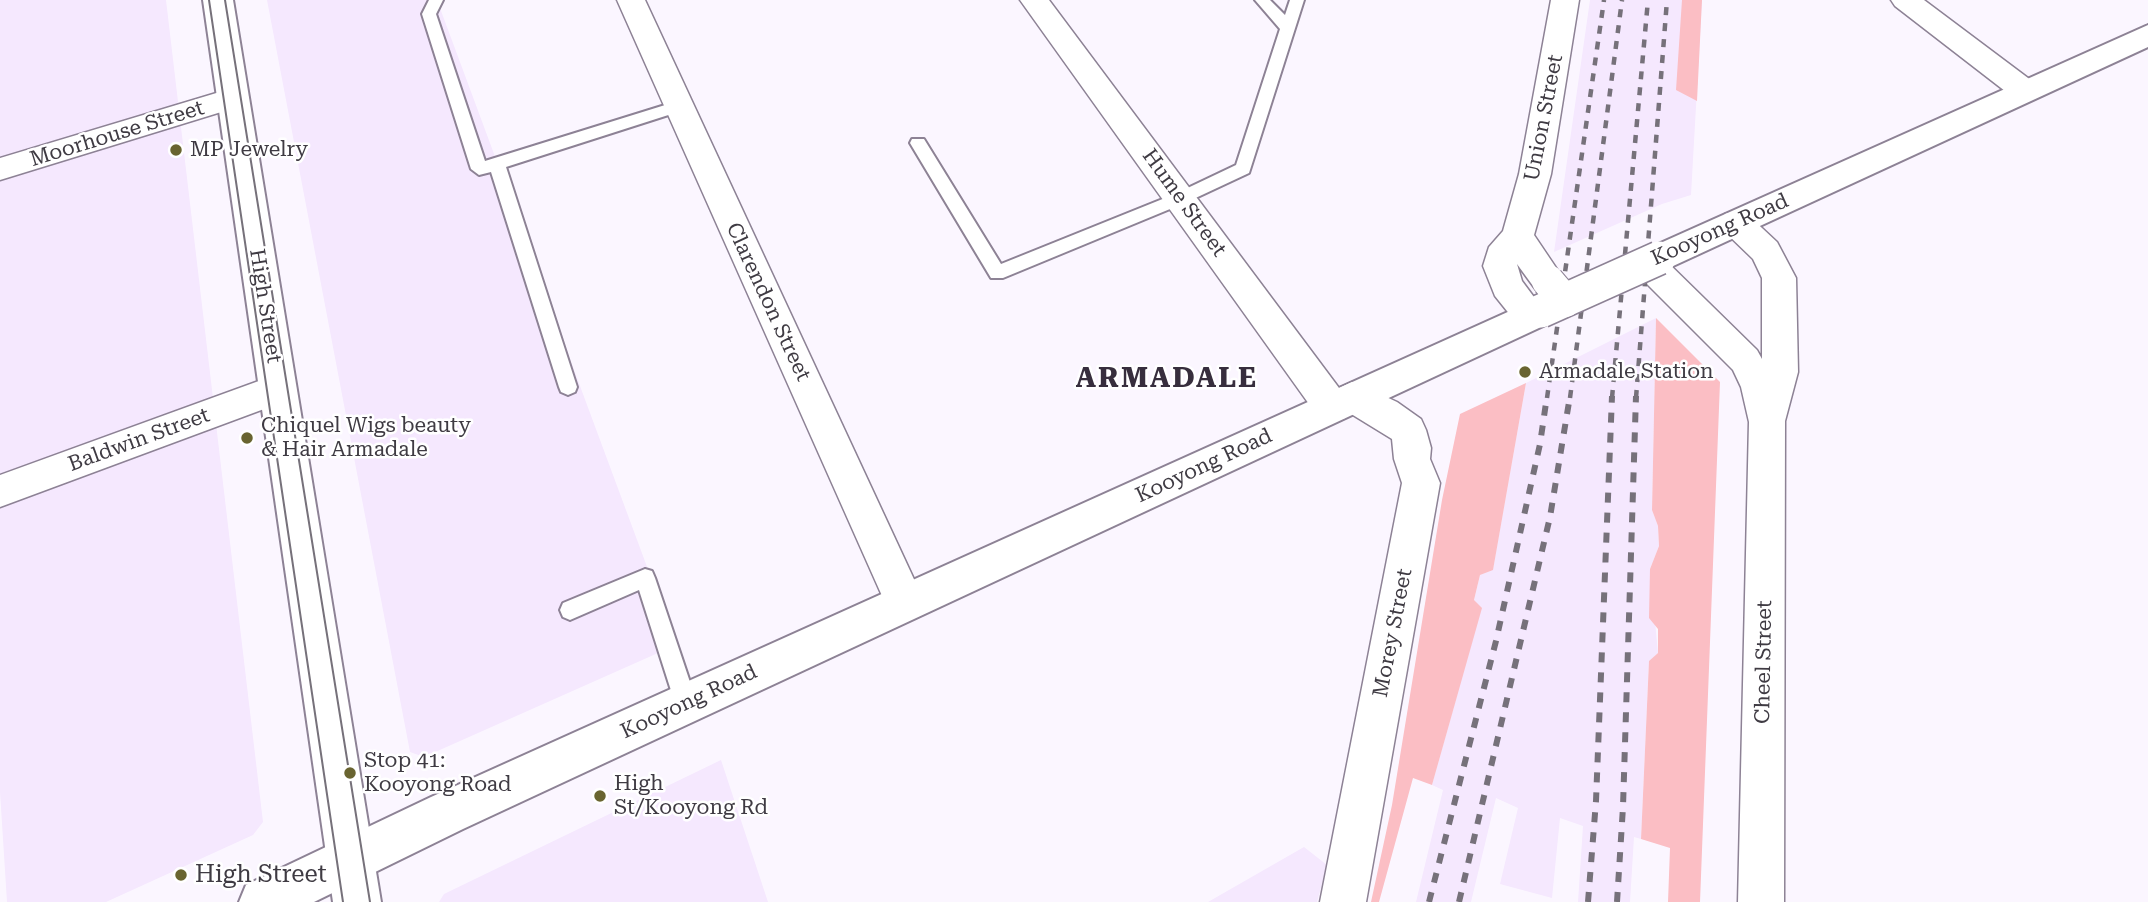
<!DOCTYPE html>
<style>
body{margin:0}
canvas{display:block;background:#fbf6ff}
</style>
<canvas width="2148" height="902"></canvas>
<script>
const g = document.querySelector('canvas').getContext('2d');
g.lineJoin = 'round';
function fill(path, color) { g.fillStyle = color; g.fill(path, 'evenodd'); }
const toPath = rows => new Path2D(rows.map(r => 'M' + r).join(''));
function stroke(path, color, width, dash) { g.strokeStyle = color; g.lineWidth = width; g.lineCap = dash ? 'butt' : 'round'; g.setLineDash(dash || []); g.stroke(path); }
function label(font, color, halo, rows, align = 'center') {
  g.font = font + ' "Roboto Serif",serif'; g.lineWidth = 5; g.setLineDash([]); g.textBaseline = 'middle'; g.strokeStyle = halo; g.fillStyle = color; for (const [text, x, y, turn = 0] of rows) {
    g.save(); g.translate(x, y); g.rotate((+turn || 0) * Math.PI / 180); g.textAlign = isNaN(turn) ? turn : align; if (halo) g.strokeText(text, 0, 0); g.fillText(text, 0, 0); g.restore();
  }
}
const built = toPath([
 [0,0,166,0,263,822,253,835,106,902,7,902,0,792],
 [267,0,437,0,676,645,424,757,410,752],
 [1590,0,1702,0,1691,195,1662,204,1554,252],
 [1656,318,1652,510,1658,526,1659,546,1650,569,1658,653,1649,661,1641,839,1634,837,1630,902,1578,902,1583,826,1560,818,1552,898,1500,884,1518,808,1496,798,1471,902,1416,902,1443,790,1432,785,1481,609,1474,600,1480,575,1493,569,1526,383],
 [721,760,768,902,439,902,444,894],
 [1304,847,1327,865,1317,902,1208,902]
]);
const green = toPath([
 [1682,0,1702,0,1697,101,1676,90],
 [1656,318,1720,382,1700,902,1668,902,1670,848,1641,839,1649,661,1658,653,1658,629,1649,618,1650,569,1659,546,1658,526,1652,510],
 [1526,383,1493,570,1480,575,1474,600,1482,608,1432,785,1413,778,1379,902,1371,902,1392,805,1442,500,1460,414]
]);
const service = toPath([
 [429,0,443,0,436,14,485,161,678,101,686,106,684,110,506,167,577,387,575,392,568,395,561,392,559,387,491,172,479,175,471,169,422,14,429,0],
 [1255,0,1270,0,1285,15,1290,0,1304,0,1249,173,1187,202,1003,278,991,278,910,143,912,139,924,139,1001,264,1175,194,1236,165,1280,29,1255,0],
 [645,569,652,571,655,578,697,703,694,710,686,713,678,710,675,703,639,590,570,620,563,617,560,610,563,603,645,569]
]);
const minor = toPath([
 [617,0,645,0,925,603,919,616,905,621,891,616,617,0],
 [1020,0,1049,0,1339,388,1352,382,1365,387,1397,402,1421,419,1426,430,1431,448,1430,459,1440,483,1366,902,1320,902,1402,483,1394,459,1392,439,1348,412,1345,418,1332,422,1319,418,1020,0],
 [1551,0,1579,0,1551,174,1534,235,1565,281,1560,290,1548,294,1536,290,1517,264,1522,281,1548,316,1543,326,1531,329,1519,326,1495,296,1483,266,1489,247,1503,231,1519,174,1551,0],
 [1891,0,1924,0,2036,84,2040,91,2036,98,2025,101,2014,98,1895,6,1891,0],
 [233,88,244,91,248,98,244,105,0,180,0,158,233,88],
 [1736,211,1747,214,1777,242,1796,278,1798,372,1785,421,1784,902,1738,902,1749,422,1741,387,1733,370,1635,272,1630,263,1635,254,1647,250,1659,254,1757,350,1762,359,1762,278,1753,259,1725,232,1720,223,1725,214,1736,211],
 [278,374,291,379,296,389,291,399,0,507,0,475,278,374]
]);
const tertiary = toPath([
 [2148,25,2148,47,1671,267,1659,271,1647,267,1642,258,1647,249,2148,25],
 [1541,297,1554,301,1559,311,1554,321,463,829,314,902,239,902,246,885,431,797,1541,297]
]);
const primary = toPath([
 [203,0,233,0,381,902,333,902,203,0]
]);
const tram = toPath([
 [209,0,343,902],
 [225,0,370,902]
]);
const railFar1 = toPath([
 [1547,398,1604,0],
 [1570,398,1622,0],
 [1612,398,1648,0],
 [1636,398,1667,0]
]);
const rail = toPath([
 [1429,902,1496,641,1540,444,1547,396],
 [1459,902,1550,517,1570,396],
 [1588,902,1596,801,1612,396],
 [1617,902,1623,807,1636,396]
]);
const minorBridge = toPath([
 [1548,281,1565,301]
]);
const tertiaryBridge = toPath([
 [1541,311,1659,258]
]);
const markers = [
 [176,150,7,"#696430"],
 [1525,372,7,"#696430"],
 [247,438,7,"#696430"],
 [350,773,7,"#696430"],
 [600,796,7,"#696430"],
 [181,875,7,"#696430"]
];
const streetNames = [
 ["Union Street",1544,118,-79],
 ["Moorhouse Street",117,134,-17],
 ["Hume Street",1184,203,54],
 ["Kooyong Road",1720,230,-24],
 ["Clarendon Street",768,302,65],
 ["High Street",265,306,81],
 ["Baldwin Street",139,440,-20],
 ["Kooyong Road",1204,466,-25],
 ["Morey Street",1393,633,-79],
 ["Cheel Street",1764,662,-89],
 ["Kooyong Road",689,702,-25]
];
const poiNames = [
 ["MP Jewelry",190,150],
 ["Armadale Station",1539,372],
 ["Chiquel Wigs beauty",261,426],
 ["& Hair Armadale",261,450],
 ["Stop 41:",364,761],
 ["Kooyong Road",364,785],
 ["High",614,784],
 ["St/Kooyong Rd",614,808]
];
const nearPoinames = [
 ["High Street",195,875]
];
const districtNames = [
 ["ARMADALE",1167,379]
];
fill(built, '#f5e8fe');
fill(green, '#fbbec4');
stroke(service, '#8d8295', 4);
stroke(minor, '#8d8295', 3);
stroke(tertiary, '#8d8295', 4);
stroke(primary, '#8d8295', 4);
fill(service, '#fff');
fill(minor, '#fff');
fill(tertiary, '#fff');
fill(primary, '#fff');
stroke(tram, '#76717a', 2);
stroke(railFar1, '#76717a', 4.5, [8, 8]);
stroke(rail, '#76717a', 6, [10, 10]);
stroke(minorBridge, '#8d8295', 34, []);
stroke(tertiaryBridge, '#8d8295', 36, []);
stroke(minorBridge, '#fff', 32);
stroke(tertiaryBridge, '#fff', 33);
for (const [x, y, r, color] of markers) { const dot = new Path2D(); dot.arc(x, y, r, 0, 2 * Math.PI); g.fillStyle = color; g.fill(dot); stroke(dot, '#fff', 2.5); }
label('21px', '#3f3b43', '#fff', streetNames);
label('21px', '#3f3b43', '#fff', poiNames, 'left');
label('24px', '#3f3b43', '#fff', nearPoinames, 'left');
g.letterSpacing = '2px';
label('bold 28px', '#372e3d', '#fff', districtNames);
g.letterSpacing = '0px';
</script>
